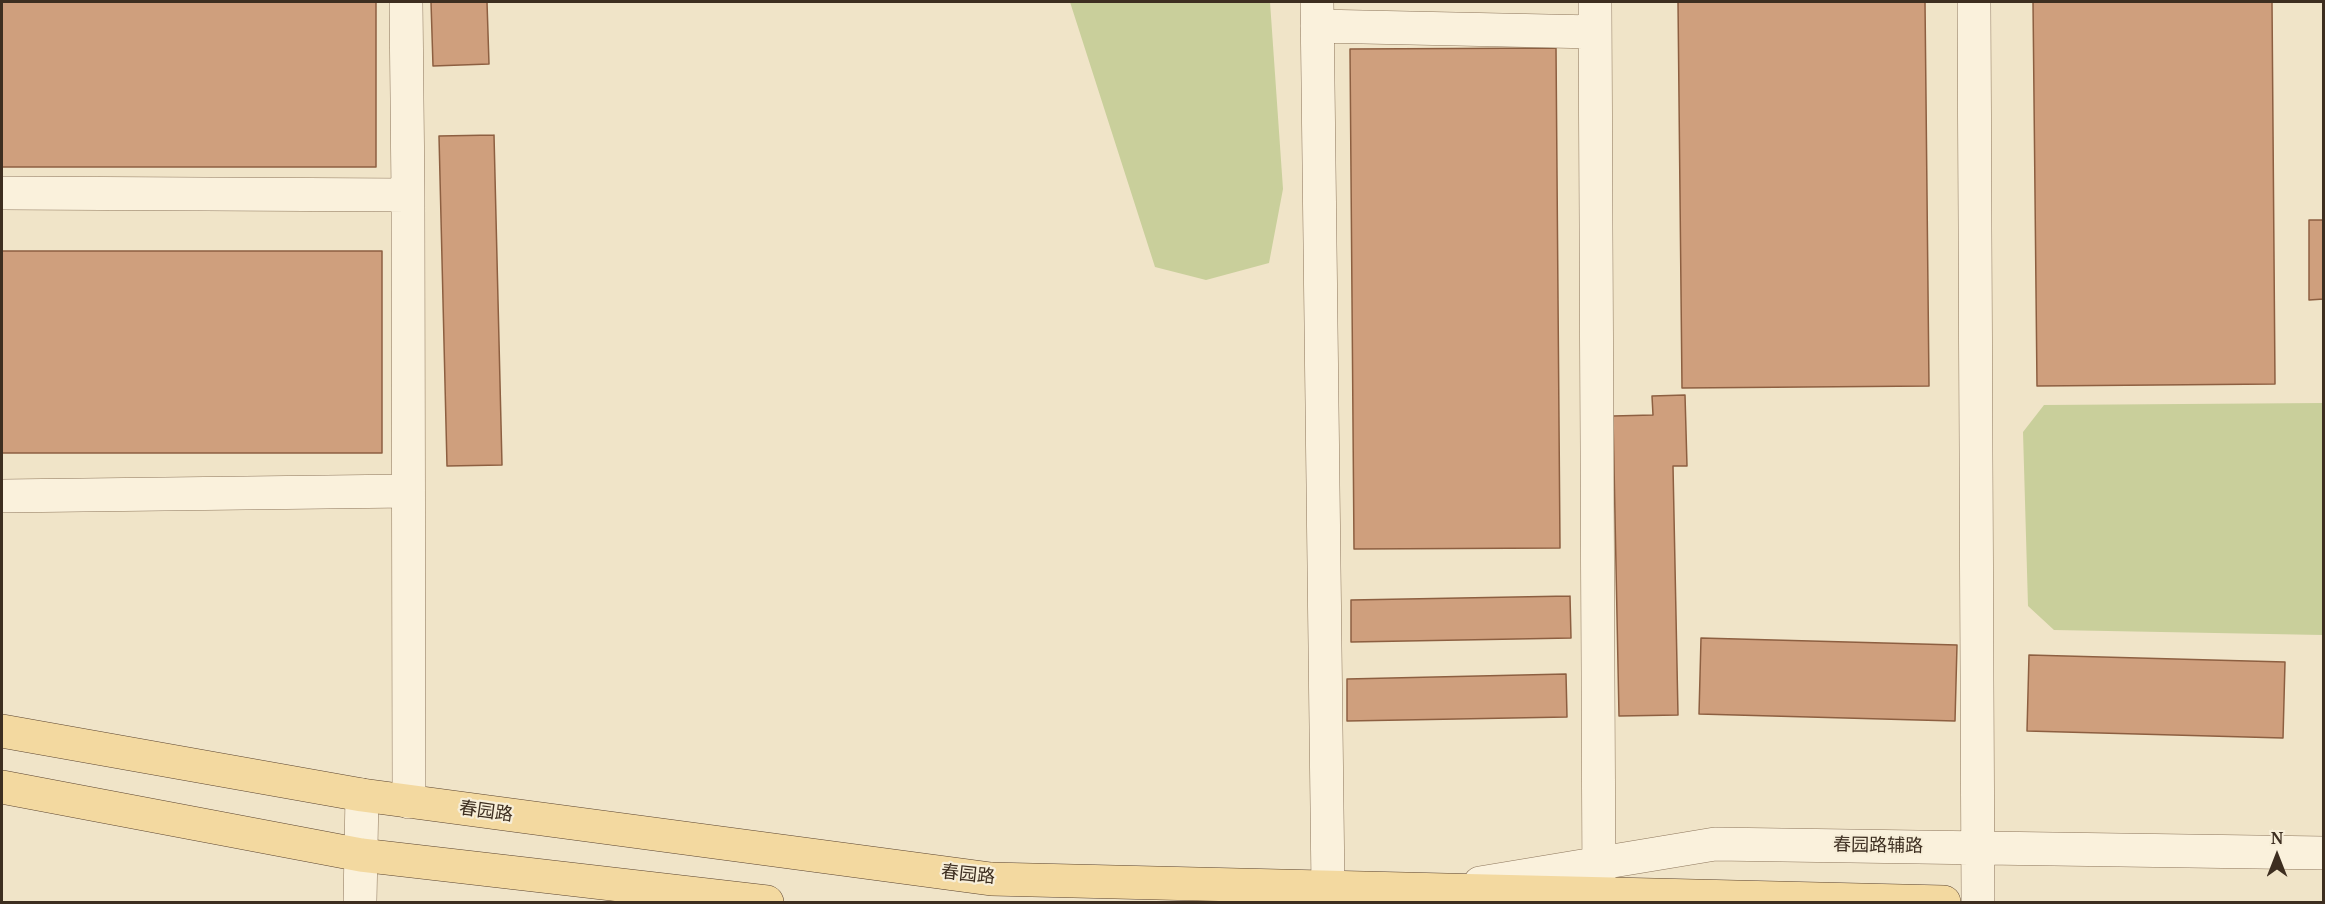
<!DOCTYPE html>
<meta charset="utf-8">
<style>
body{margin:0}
#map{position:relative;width:2325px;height:904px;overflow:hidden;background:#f0e4c8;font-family:"Noto Serif",serif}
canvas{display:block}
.frame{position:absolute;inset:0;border:3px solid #3d2e20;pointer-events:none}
.north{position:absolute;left:2247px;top:826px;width:60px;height:60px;-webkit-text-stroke:4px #f7eed8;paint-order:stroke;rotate:0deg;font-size:16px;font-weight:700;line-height:24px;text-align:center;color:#3d2e20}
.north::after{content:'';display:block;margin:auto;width:21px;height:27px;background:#3d2e20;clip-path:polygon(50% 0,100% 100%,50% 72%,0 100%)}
</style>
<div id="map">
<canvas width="2325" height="904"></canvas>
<div class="frame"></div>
<div class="north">N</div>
</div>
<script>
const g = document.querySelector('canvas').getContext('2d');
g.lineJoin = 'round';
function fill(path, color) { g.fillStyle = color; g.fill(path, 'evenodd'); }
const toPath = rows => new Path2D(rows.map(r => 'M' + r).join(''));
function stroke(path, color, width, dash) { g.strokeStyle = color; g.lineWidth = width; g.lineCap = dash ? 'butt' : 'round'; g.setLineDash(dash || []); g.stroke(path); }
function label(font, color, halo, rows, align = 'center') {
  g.font = font + ' "Noto Serif","Noto Sans SC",serif'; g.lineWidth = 4.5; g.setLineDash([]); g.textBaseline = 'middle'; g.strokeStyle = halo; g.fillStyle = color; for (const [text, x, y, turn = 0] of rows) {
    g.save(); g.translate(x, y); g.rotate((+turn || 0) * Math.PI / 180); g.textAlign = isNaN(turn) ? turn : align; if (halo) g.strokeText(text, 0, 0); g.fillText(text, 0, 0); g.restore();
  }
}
const green = toPath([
 [1070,2,1270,2,1283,189,1269,263,1206,280,1155,267],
 [2323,403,2323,635,2054,630,2028,606,2023,432,2044,405]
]);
const building = toPath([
 [2,2,376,2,376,167,2,167,2,2],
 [431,2,487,2,489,64,433,66,431,2],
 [1678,2,1925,2,1929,386,1682,388,1678,2],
 [2033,2,2272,2,2275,384,2037,386,2033,2],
 [1556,48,1560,548,1354,549,1350,49,1556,48],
 [494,135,502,465,447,466,439,136,494,135],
 [2309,220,2324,220,2324,299,2309,300,2309,220],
 [2,251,382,251,382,453,2,453,2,251],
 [1685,395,1687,466,1673,466,1678,715,1619,716,1613,416,1653,415,1652,396,1685,395],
 [1570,596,1571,638,1351,642,1351,600,1570,596],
 [1701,638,1957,645,1955,721,1699,714,1701,638],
 [2029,655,2285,662,2283,738,2027,731,2029,655],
 [1566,674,1567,717,1347,721,1347,679,1566,674]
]);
const minor = toPath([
 [406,2,408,195],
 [1317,2,1328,887],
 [1595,2,1599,894],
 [1974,2,1978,902],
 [1317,26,1595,32],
 [2,193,408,195,409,802],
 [2,496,408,491],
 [1480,883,1715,844,2324,853],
 [360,902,362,795]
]);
const major = toPath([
 [2,731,362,795,991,879,1944,902],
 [2,787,361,855,767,902]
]);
const streetNames = [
 ["春园路",486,812,8],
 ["春园路辅路",1878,846,1],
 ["春园路",968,875,6]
];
fill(green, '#c9cf9b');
fill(building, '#cf9f7d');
stroke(building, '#8d5f41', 1.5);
stroke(minor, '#8d765c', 34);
stroke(major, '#5b4430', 34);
stroke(minor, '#faf1dc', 33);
stroke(major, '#f3d9a0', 33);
label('18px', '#3d2e20', '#f7eed8', streetNames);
</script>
